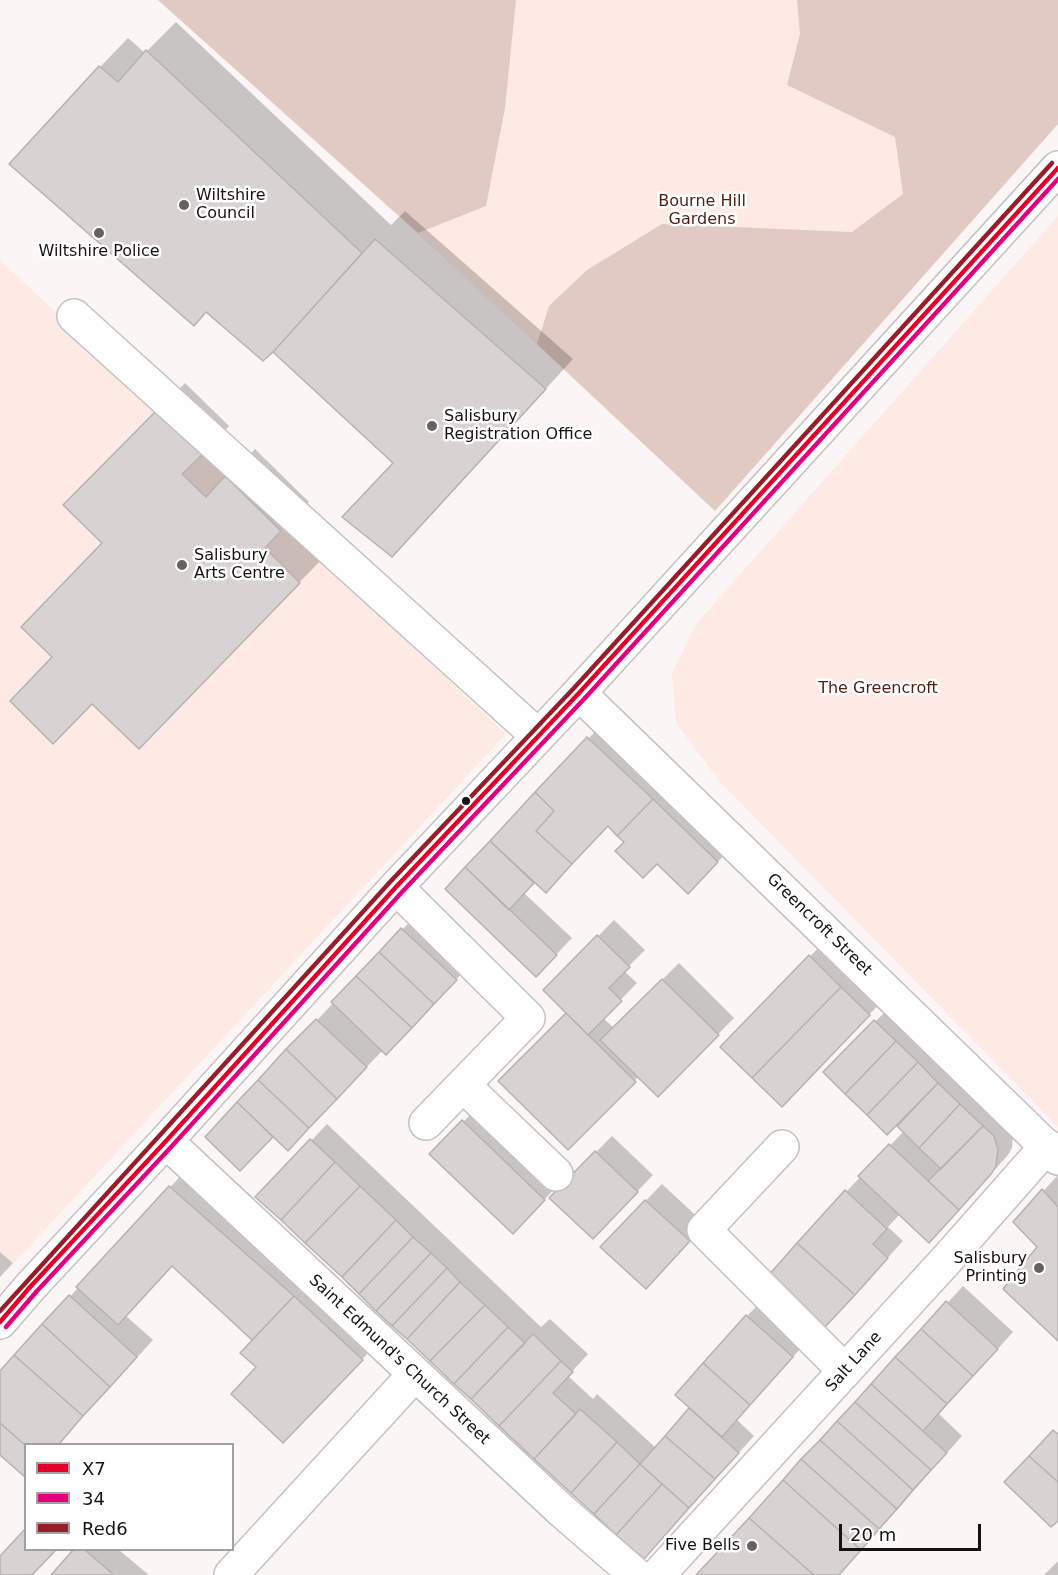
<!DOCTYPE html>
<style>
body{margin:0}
#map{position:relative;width:1058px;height:1575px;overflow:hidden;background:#fbf6f5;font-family:"DejaVu Sans",sans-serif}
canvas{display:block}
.legend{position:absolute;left:24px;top:1443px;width:210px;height:108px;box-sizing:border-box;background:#fff;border:2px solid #a2a0a0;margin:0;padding:8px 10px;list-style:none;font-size:18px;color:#161211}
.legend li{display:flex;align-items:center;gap:12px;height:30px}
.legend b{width:30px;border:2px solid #a2a0a0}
.scale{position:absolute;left:839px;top:1524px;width:142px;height:27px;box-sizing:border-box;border:3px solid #161211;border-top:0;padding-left:8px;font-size:18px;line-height:21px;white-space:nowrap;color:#161211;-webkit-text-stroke:4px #fff;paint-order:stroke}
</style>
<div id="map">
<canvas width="1058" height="1575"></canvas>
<ul class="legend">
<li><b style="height:8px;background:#e4002b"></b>X7</li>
<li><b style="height:8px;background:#e5007d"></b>34</li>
<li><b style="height:8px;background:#991d29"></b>Red6</li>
</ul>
<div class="scale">20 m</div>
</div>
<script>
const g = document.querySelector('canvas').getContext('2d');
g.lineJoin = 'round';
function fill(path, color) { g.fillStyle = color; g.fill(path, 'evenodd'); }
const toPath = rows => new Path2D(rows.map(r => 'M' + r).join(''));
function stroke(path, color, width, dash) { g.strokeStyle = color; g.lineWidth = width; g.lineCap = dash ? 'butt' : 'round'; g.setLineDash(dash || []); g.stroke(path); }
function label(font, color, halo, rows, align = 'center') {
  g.font = font + ' "DejaVu Sans",sans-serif'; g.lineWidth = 5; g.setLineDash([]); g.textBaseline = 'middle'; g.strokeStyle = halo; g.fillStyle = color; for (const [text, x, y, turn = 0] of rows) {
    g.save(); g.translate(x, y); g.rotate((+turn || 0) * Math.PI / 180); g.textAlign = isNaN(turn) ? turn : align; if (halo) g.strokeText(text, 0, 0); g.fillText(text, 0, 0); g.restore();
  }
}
const green = toPath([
 [158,0,1058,0,1058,124,715,511,418,234],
 [1058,216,1058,1127,721,783,676,723,672,673,696,624],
 [0,260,506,734,14,1263,0,1252]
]);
const forest = toPath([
 [158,0,516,0,505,108,486,206,418,233],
 [797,0,1058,0,1058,124,715,511,537,344,549,306,587,270,662,224,852,232,903,194,895,137,787,85,800,34]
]);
const shadow = toPath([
 [176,22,391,225,405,211,573,359,420,527,392,555,395,463,273,350,207,311,194,324,100,67,128,38,145,53],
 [185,383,229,426,210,445,234,469,255,449,309,502,292,519,328,553,167,718,54,657,104,543,157,412],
 [604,722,734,845,704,876,657,862,626,842,609,825,535,881,524,893,572,938,552,959,447,889],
 [418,913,472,963,402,1036,383,1050,304,1132,273,1135,240,1169,207,1137],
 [614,920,645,950,624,971,637,983,603,1018,614,1028,679,963,734,1018,658,1095,639,1076,568,1148,568,1013,545,990],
 [826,940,885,998,798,1089,722,1047],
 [892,1005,1013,1132,1012,1148,1008,1155,945,1225,900,1214,888,1227,903,1241,841,1309,846,1192,904,1131,897,1124,825,1072],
 [480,1105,560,1183,529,1216,431,1154],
 [327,1124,541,1327,550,1319,588,1354,568,1376,593,1399,597,1394,656,1448,691,1408,747,1316,763,1300,808,1340,737,1420,754,1436,644,1557,258,1197],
 [612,1136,653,1175,609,1221,551,1198],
 [186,1170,378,1343,283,1441,258,1367,254,1340,173,1265,125,1315,153,1340,58,1444,26,1444,0,1456,0,1373],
 [1058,1175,1058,1339,1039,1247,1015,1222],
 [662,1184,705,1224,662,1270,602,1246],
 [0,1252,13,1263,0,1277],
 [963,1286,1013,1332,939,1414,962,1436,839,1575,698,1575],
 [75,1550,119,1550,149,1575,53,1575],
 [1058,1561,1058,1575,1044,1575]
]);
const building = toPath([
 [146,50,362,253,273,352,263,361,206,312,194,326,9,164,99,66,118,82,146,50],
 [375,239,546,389,392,557,342,517,393,463,273,352,375,239],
 [156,411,202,455,182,474,206,497,225,476,281,531,265,548,300,583,139,749,92,704,53,744,10,701,52,657,21,627,102,543,63,505,156,411],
 [587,737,653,799,617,836,608,826,572,864,536,831,554,811,535,792,587,737],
 [535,792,554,811,536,831,572,864,546,893,490,841,535,792],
 [653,799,718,862,688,894,657,864,643,878,615,851,624,842,617,836,653,799],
 [490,841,534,883,509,910,465,867,490,841],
 [465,867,557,955,536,977,445,889,465,867],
 [401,928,457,980,434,1004,379,952,401,928],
 [597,935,630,967,609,988,622,1001,588,1035,543,990,597,935],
 [379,952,434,1004,412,1028,356,976,379,952],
 [809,955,841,987,752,1078,720,1047,809,955],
 [356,976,412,1028,386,1055,331,1002,356,976],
 [662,979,719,1035,658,1097,600,1040,662,979],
 [841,987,870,1015,782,1107,752,1078,841,987],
 [566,1013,636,1082,568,1150,498,1081,566,1013],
 [316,1019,367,1067,337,1099,286,1049,316,1019],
 [874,1020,896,1041,845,1094,823,1072,874,1020],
 [896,1041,918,1062,867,1115,845,1094,896,1041],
 [286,1049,337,1099,309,1128,258,1080,286,1049],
 [918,1062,938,1083,887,1135,867,1115,918,1062],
 [258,1080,309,1128,288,1151,237,1102,258,1080],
 [938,1083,960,1104,919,1148,897,1126,938,1083],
 [237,1102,273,1137,240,1171,205,1137,237,1102],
 [960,1104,983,1126,941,1169,919,1148,960,1104],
 [462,1120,545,1200,513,1234,429,1154,462,1120],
 [983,1126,994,1136,998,1149,996,1166,992,1173,959,1210,928,1181,983,1126],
 [310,1139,335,1162,281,1220,255,1197,310,1139],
 [889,1144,959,1210,929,1243,858,1176,889,1144],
 [595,1151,638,1192,593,1239,549,1198,595,1151],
 [335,1162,360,1186,305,1243,281,1220,335,1162],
 [169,1186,294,1296,252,1340,172,1266,118,1325,76,1287,169,1186],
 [360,1186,396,1220,342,1277,305,1243,360,1186],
 [1042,1189,1058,1207,1058,1341,1003,1289,1037,1247,1013,1222,1042,1189],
 [845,1190,887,1229,873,1244,888,1258,855,1295,797,1243,845,1190],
 [645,1200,690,1241,646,1289,600,1247,645,1200],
 [396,1220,413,1237,359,1294,342,1277,396,1220],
 [413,1237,431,1253,376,1311,359,1294,413,1237],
 [797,1243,855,1295,825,1327,768,1276,797,1243],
 [431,1253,447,1268,392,1326,376,1311,431,1253],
 [447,1268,460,1282,407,1339,392,1326,447,1268],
 [460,1282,485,1305,430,1361,407,1339,460,1282],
 [69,1295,137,1357,110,1387,42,1324,69,1295],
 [294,1296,363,1360,283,1443,231,1394,256,1367,240,1353,294,1296],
 [946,1301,998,1349,973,1376,921,1329,946,1301],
 [485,1305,508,1327,454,1384,430,1361,485,1305],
 [746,1315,793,1357,750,1405,703,1363,746,1315],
 [42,1324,110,1387,83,1416,14,1355,42,1324],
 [508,1327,525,1343,471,1399,454,1384,508,1327],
 [921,1329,973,1376,947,1404,895,1357,921,1329],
 [533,1334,561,1361,499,1426,471,1399,533,1334],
 [14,1355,83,1416,59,1444,26,1444,26,1446,0,1423,0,1371,14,1355],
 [895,1357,947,1404,923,1431,871,1384,895,1357],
 [561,1361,573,1372,553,1393,576,1414,534,1459,499,1426,561,1361],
 [703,1363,750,1405,722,1437,675,1395,703,1363],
 [871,1384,947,1453,931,1470,855,1402,871,1384],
 [855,1402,931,1470,913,1490,837,1421,855,1402],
 [689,1408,739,1453,715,1479,665,1436,689,1408],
 [580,1409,617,1442,571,1493,534,1459,580,1409],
 [837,1421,913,1490,897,1509,820,1440,837,1421],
 [0,1423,26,1446,26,1478,0,1455,0,1423],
 [1053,1430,1058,1434,1058,1482,1029,1456,1053,1430],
 [665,1436,715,1479,689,1508,640,1464,665,1436],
 [820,1440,897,1509,879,1529,801,1459,820,1440],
 [617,1442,640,1464,594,1514,571,1493,617,1442],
 [1029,1456,1058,1482,1058,1521,1051,1527,1004,1482,1029,1456],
 [801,1459,879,1529,861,1550,783,1480,801,1459],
 [640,1464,662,1484,616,1535,594,1514,640,1464],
 [783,1480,861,1550,839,1575,814,1575,749,1518,783,1480],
 [662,1484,689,1508,644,1559,616,1535,662,1484],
 [749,1518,814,1575,696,1575,749,1518],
 [26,1528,26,1550,56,1550,32,1575,0,1575,0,1556,26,1528],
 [73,1550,85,1550,114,1575,51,1575,73,1550]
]);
const minor = toPath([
 [74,316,538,736],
 [579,693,1058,1158],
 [396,887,528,1018,426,1123],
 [463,1085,556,1174],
 [166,1141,562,1511,636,1575],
 [782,1147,704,1230,845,1371],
 [0,1322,31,1286,166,1141,396,887,579,693,1058,168],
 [231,1575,415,1374],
 [658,1575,950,1256,1047,1146]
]);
const bus1 = toPath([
 [0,1322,31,1286,166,1141,396,887,579,693,1058,168]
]);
const bus2 = toPath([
 [6,1327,37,1291,172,1146,402,892,585,698,1058,179]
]);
const bus3 = toPath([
 [0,1311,390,882,574,688,1052,163]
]);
const markers = [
 [184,205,6,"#666261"],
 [99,233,6,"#666261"],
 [432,426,6,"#666261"],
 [182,565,6,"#666261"],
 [466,801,5,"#161211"],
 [1039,1268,6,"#666261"],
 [752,1546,6,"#666261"]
];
const poiNames = [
 ["Wiltshire",196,196],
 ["Council",196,214],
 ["Wiltshire Police",99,252,"center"],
 ["Salisbury",444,417],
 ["Registration Office",444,435],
 ["Salisbury",194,556],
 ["Arts Centre",194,574],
 ["Salisbury",1027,1259,"right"],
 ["Printing",1027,1277,"right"],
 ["Five Bells",740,1546,"right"]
];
const parkNames = [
 ["Bourne Hill",702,202],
 ["Gardens",702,220],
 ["The Greencroft",878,689]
];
const streetNames = [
 ["Greencroft Street",819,925,44],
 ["Saint Edmund's Church Street",399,1360,43],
 ["Salt Lane",854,1362,-48]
];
fill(green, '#fdeae5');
fill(forest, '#e1cac4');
fill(shadow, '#0003');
fill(building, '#d8d3d2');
stroke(building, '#b6b2b1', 1.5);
stroke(minor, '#c5c1c0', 36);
stroke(minor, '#fefefe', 33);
stroke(bus1, '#e4002b', 4.5);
stroke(bus2, '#e5007d', 4.5);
stroke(bus3, '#991d29', 4.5);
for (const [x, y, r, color] of markers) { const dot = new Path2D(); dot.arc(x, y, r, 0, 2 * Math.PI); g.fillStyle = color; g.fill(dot); stroke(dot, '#fff', 2); }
label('16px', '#161211', '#fff', poiNames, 'left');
label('16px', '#4f1e13', '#fff', parkNames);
label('16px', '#161211', '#fff', streetNames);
</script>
